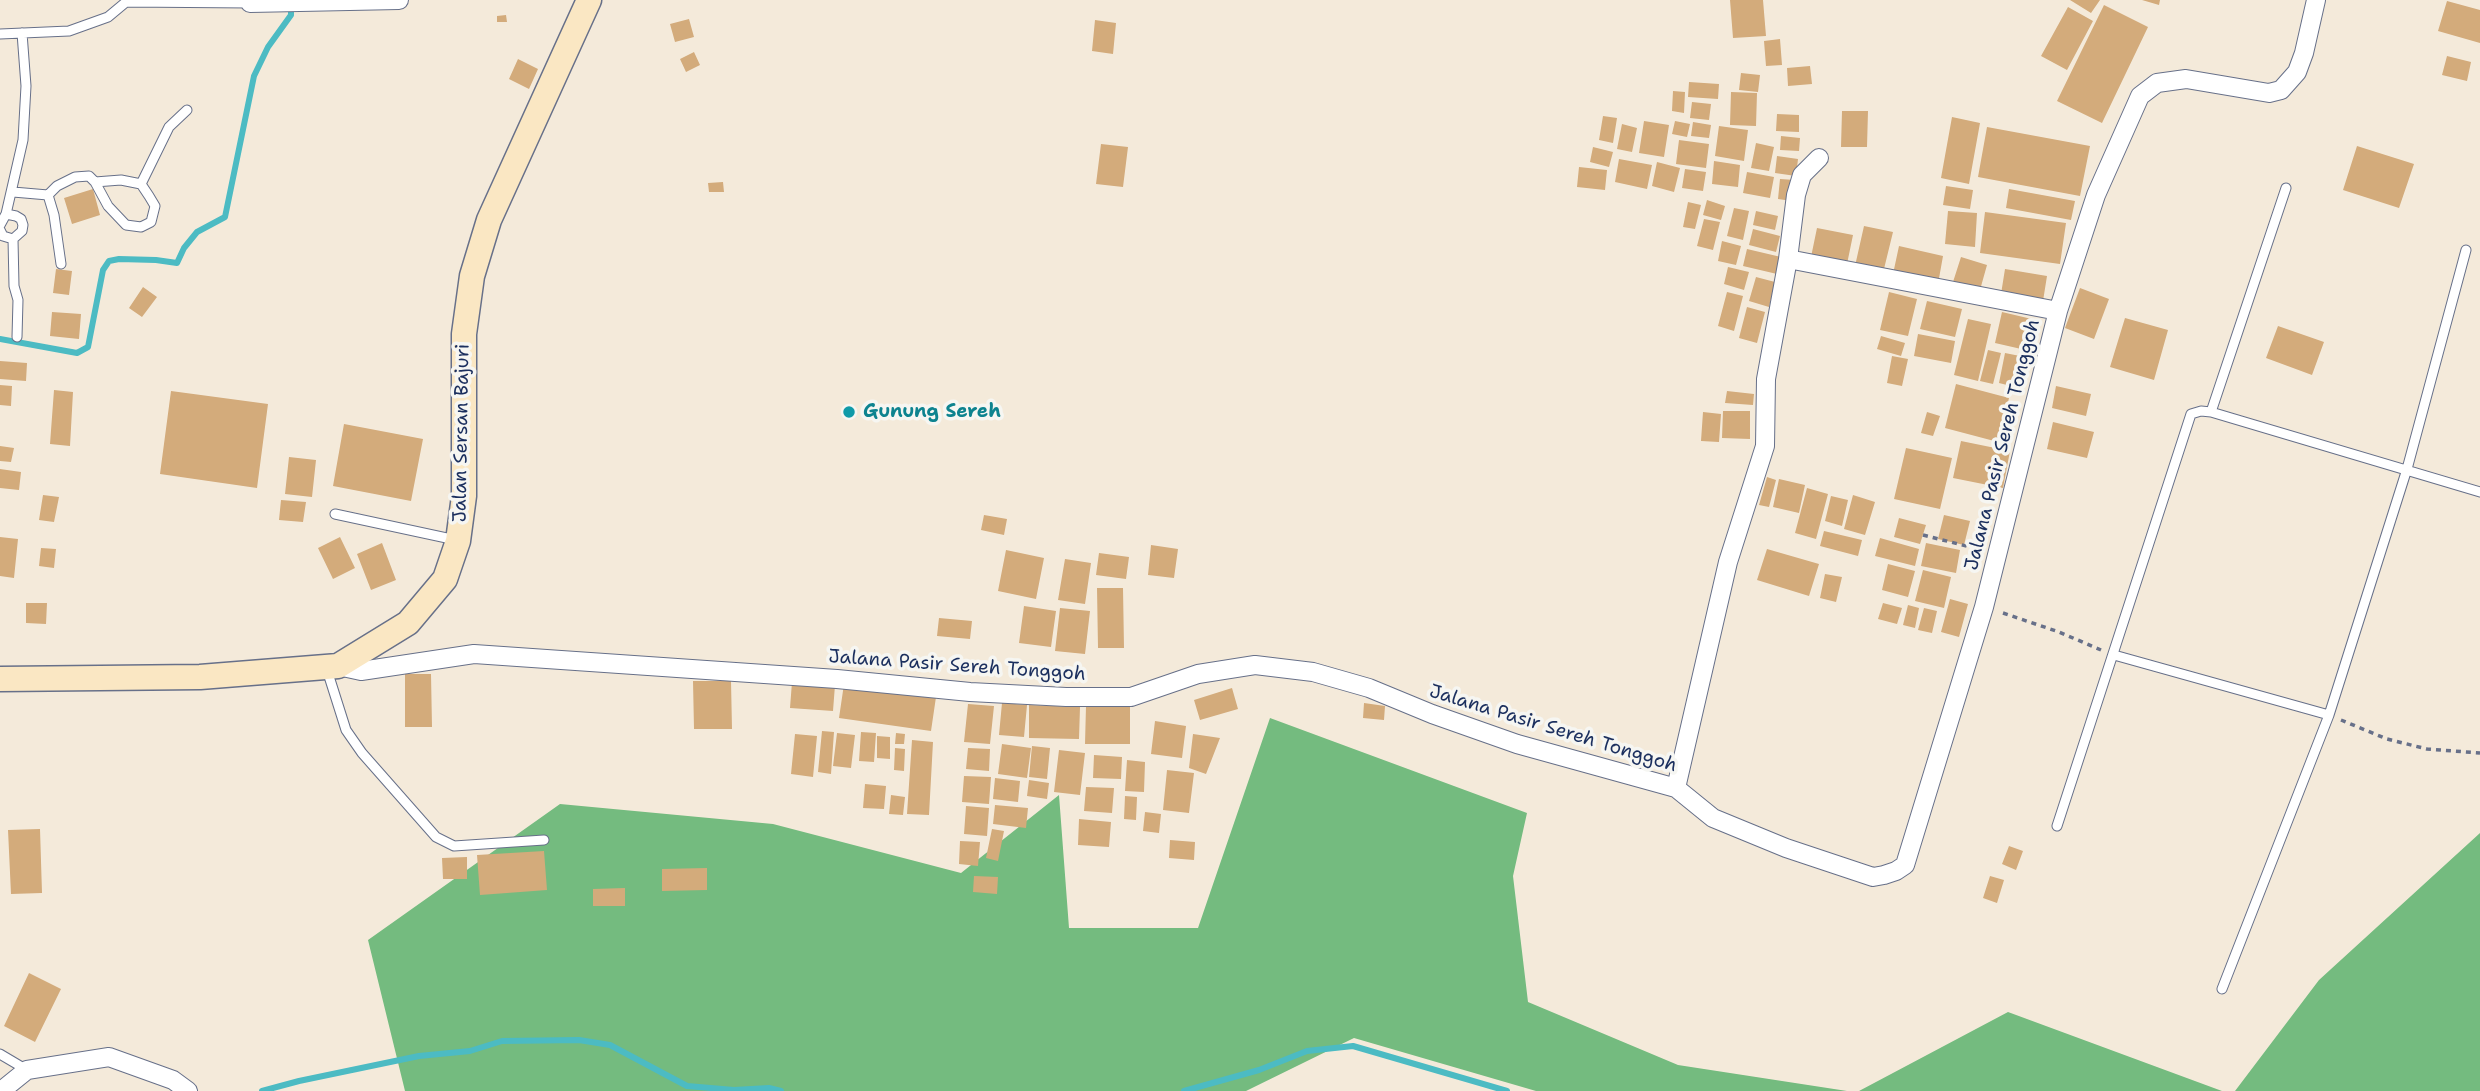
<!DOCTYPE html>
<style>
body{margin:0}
canvas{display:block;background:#f4eada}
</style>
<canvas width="2480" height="1091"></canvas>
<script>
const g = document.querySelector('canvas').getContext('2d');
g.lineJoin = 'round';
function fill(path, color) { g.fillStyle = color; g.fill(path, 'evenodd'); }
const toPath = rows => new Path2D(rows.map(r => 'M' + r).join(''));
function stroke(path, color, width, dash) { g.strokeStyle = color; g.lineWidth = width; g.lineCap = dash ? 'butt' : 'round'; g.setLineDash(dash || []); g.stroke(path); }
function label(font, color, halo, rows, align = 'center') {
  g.font = font + ' "Shantell Sans",sans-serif'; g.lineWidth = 7; g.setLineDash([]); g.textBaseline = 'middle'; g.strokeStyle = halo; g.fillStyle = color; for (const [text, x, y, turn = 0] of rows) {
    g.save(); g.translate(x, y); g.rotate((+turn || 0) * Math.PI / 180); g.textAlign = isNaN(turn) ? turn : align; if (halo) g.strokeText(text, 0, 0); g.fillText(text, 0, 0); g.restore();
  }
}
const forest = toPath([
 [1270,718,1527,813,1513,876,1528,1002,1678,1065,1847,1091,1536,1091,1354,1038,1246,1091,405,1091,368,940,560,804,773,824,961,873,1059,795,1069,928,1198,928],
 [2480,833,2480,1091,2235,1091,2319,980],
 [2008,1012,2222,1091,1859,1091]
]);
const stream = toPath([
 [0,339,77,353,88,347,103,270,109,261,119,259,156,260,177,263,184,248,197,232,225,217,254,76,268,47,291,15,291,5],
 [262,1091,299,1081,419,1056,470,1051,502,1041,579,1040,610,1045,687,1086,734,1090,769,1088,781,1091],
 [1184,1091,1259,1070,1307,1051,1353,1046,1507,1091]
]);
const building = toPath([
 [1730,0,1763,0,1766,36,1733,38],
 [2070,0,2100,0,2091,13],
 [2142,0,2160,0,2159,5],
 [2447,1,2480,10,2480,43,2438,31],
 [2104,5,2148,27,2102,123,2057,101],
 [2068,7,2093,21,2067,70,2041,56],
 [506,15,507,22,497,22,497,16],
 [689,19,694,37,675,42,670,24],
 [1095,20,1116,23,1113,54,1092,51],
 [1780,39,1782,65,1766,66,1764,41],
 [694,52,700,65,686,72,680,59],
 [2447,56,2471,62,2467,81,2442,75],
 [518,59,538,69,529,89,509,79],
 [1810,66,1812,84,1788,86,1787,68],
 [1741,73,1760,75,1758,92,1739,90],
 [1689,82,1719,84,1718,99,1688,97],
 [1673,91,1685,92,1684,113,1672,111],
 [1731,92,1757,93,1756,126,1730,125],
 [1692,102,1711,104,1709,120,1690,118],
 [1842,111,1868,111,1867,147,1841,147],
 [1777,114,1799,115,1799,132,1776,131],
 [1603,116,1617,118,1613,143,1599,140],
 [1952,117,1980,123,1969,184,1941,178],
 [1644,121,1669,125,1664,157,1639,153],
 [1675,121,1690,124,1687,137,1672,134],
 [1693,122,1711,125,1709,138,1691,136],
 [1622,124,1637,128,1632,152,1617,149],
 [1719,126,1748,130,1744,161,1715,156],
 [1987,127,2090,146,2080,196,1978,177],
 [1781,136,1800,138,1799,151,1780,150],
 [1679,140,1709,144,1706,168,1676,164],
 [1756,143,1774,147,1769,171,1751,168],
 [1101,144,1128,147,1123,187,1096,184],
 [2357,146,2414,164,2399,208,2343,190],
 [1593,147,1613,152,1609,167,1590,162],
 [1777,156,1798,159,1796,176,1775,173],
 [1619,159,1652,165,1647,189,1615,182],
 [1714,161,1740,165,1738,187,1712,184],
 [1657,162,1680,168,1674,192,1652,186],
 [1579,167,1607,170,1605,190,1577,187],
 [1685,169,1706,172,1703,191,1682,188],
 [1747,172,1774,177,1770,198,1743,193],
 [1780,179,1795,180,1792,201,1778,199],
 [723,182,724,192,709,192,708,183],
 [1946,186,1973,190,1970,209,1943,205],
 [93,189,100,215,72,224,64,198],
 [2009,189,2075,201,2071,220,2006,208],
 [1707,200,1725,206,1721,220,1703,215],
 [1688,202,1701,205,1695,229,1683,227],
 [1734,208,1749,211,1743,240,1727,236],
 [1756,211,1778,216,1775,230,1753,225],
 [1948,211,1977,213,1975,247,1945,244],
 [1985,212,2066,223,2060,264,1980,253],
 [1704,219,1720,222,1713,250,1697,246],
 [1864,226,1893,232,1883,273,1855,266],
 [1817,228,1853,235,1847,264,1811,257],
 [1753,229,1780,236,1776,252,1749,245],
 [1722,241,1741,246,1736,265,1718,261],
 [1899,246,1943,256,1938,284,1893,274],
 [1747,249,1781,257,1777,274,1743,266],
 [1961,257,1987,265,1980,290,1953,282],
 [1728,267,1749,272,1744,290,1724,284],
 [56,269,72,271,69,295,53,293],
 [2005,269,2047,276,2043,301,2001,294],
 [1756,277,1775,282,1769,307,1749,301],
 [143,287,157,297,142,317,129,308],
 [2080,288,2109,299,2094,339,2065,328],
 [1727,292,1743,296,1734,331,1718,326],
 [1889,292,1917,299,1908,336,1880,330],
 [1927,301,1962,309,1955,337,1920,329],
 [1747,307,1765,312,1757,343,1739,338],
 [52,312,81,314,79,339,50,336],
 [2002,312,2036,320,2030,351,1995,343],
 [2125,318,2168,330,2154,380,2110,367],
 [1968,319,1991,324,1978,381,1954,375],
 [2278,326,2324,342,2312,375,2266,358],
 [1918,334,1955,341,1951,363,1914,356],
 [1881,336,1905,343,1901,356,1877,349],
 [1988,350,2001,353,1993,384,1980,381],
 [2005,353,2030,358,2023,389,1999,383],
 [1892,356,1908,359,1902,386,1887,383],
 [0,361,27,363,26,381,0,379],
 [1956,384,2009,398,1998,442,1945,428],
 [0,385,12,386,11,406,0,405],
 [2056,386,2091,394,2086,416,2052,408],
 [54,390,73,392,70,446,50,444],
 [171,391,268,404,257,488,160,474],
 [1727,391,1754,394,1753,405,1725,403],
 [1723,411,1750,411,1750,439,1722,438],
 [1703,412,1721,414,1719,442,1701,441],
 [1927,412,1940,416,1933,436,1921,433],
 [2053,422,2094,432,2087,458,2047,449],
 [344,424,423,439,411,501,333,486],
 [1961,441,2010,451,2003,488,1953,478],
 [0,446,14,448,11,462,0,461],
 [1906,448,1952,458,1940,509,1894,499],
 [289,457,316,460,312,497,285,494],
 [0,469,21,472,19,490,0,488],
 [1767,477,1776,480,1769,507,1759,505],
 [1779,479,1805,485,1799,513,1773,507],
 [1807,488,1828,494,1816,539,1795,533],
 [43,495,59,497,54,522,39,520],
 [1853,495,1875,502,1865,535,1844,529],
 [1831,496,1848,500,1842,526,1825,521],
 [281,500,306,502,303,522,279,520],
 [984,515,1007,519,1004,535,981,530],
 [1944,515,1970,521,1964,545,1938,539],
 [1899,518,1926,525,1920,544,1894,537],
 [1824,531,1862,540,1858,556,1820,546],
 [0,537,18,539,14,578,0,576],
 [340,537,355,568,333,579,318,548],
 [1880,538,1919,549,1915,566,1875,556],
 [382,543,396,580,371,590,357,554],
 [1926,543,1960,550,1956,573,1921,566],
 [1151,545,1178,549,1174,578,1148,575],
 [41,548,56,549,54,568,39,566],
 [1767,549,1819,564,1809,596,1757,580],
 [1006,550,1044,558,1036,599,998,591],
 [1099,553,1129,557,1126,579,1096,575],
 [1065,559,1091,563,1085,604,1058,600],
 [1888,564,1915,571,1908,597,1882,590],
 [1923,570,1951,577,1944,608,1915,601],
 [1825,574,1842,577,1836,602,1820,598],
 [1097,588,1123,588,1124,648,1098,648],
 [1950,599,1968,604,1959,637,1941,632],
 [26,603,47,603,46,624,26,623],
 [1883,603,1902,608,1897,624,1878,619],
 [1908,605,1919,608,1915,628,1903,625],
 [1024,606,1056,611,1051,647,1019,643],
 [1060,608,1090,611,1085,654,1055,651],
 [1924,608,1937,611,1932,633,1918,630],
 [939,618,972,621,970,639,937,636],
 [405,674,431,674,432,727,405,727],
 [693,681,731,681,732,729,694,729],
 [792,682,835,685,833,711,790,708],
 [844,684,936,697,931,731,839,718],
 [1232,688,1238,709,1200,720,1194,700],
 [1002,703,1027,705,1024,737,999,735],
 [1364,703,1385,706,1384,720,1363,718],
 [968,704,994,706,990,744,964,742],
 [1029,705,1080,707,1079,739,1029,738],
 [1086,706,1130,706,1130,744,1085,744],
 [1155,721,1186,726,1182,758,1151,754],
 [822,731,834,732,831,774,818,772],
 [861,732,876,733,874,762,859,761],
 [837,733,855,735,851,768,833,766],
 [896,733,905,734,904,744,895,744],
 [795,734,817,736,813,777,791,774],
 [1193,734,1220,738,1206,774,1189,768],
 [877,736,890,737,890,759,877,758],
 [912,740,933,742,929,815,907,814],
 [1002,744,1031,748,1027,778,998,774],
 [1032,746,1050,748,1047,779,1029,777],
 [895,748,905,749,904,771,894,770],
 [968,748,990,749,989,771,966,769],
 [1059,750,1085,753,1080,795,1054,792],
 [1094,755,1122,757,1121,779,1093,778],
 [1127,760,1145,762,1144,792,1125,791],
 [1167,770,1194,773,1189,813,1163,810],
 [964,776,991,777,989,804,962,802],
 [995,778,1020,781,1018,802,993,799],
 [1029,780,1049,783,1047,799,1027,796],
 [865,784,886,786,884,809,863,808],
 [1086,787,1114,788,1112,813,1084,811],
 [891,795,905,797,903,815,889,814],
 [1125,796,1137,797,1136,820,1124,819],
 [995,805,1028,808,1026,828,993,824],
 [966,806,989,808,987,836,964,834],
 [1145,812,1161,814,1159,833,1143,831],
 [1079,819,1111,822,1109,847,1078,845],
 [40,829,42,893,11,894,8,830],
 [992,829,1004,831,998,861,986,858],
 [1170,840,1195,842,1194,860,1169,858],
 [960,841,980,842,978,866,959,864],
 [2009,846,2023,851,2016,870,2002,864],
 [544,851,547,890,480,895,477,855],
 [467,857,467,879,443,879,442,858],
 [707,868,707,890,662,891,662,869],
 [974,876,998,877,997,894,973,892],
 [1990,876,2004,880,1997,903,1983,898],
 [625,888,625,906,593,906,593,889],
 [29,973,61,989,35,1042,4,1026]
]);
const path = toPath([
 [1923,535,1978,549],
 [2003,613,2059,632,2101,650],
 [2341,720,2387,739,2427,749,2480,753]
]);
const service = toPath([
 [0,34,69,31,108,17,126,2,250,3],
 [121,180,141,184,149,196,155,206,151,222,141,227,126,225,108,206,95,182,121,180],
 [141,184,169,127,187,110],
 [13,192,48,195,54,215,61,264],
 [48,195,57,186,75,177,89,176,95,182],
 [6,214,23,140,26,86,22,33],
 [0,225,6,214,16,216,21,219,23,225,22,231,13,239,3,236,0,230],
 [13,239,14,286,18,300,17,337],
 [2211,412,2286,188],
 [335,514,456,540],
 [2114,655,2329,715],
 [327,670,346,730,362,753,436,837,454,846,544,840],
 [2057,826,2191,414,2201,411,2211,412,2480,492],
 [2222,989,2329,715,2407,469,2466,250],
 [0,1054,27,1070]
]);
const minor = toPath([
 [250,0,250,3,399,0],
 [1819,158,1802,175,1796,195,1788,259,2058,311],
 [338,666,361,671,474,654,837,679,970,692,1066,697,1131,697,1198,674,1255,665,1313,672,1369,688,1432,714,1517,744,1676,788,1713,818,1786,848,1873,877,1884,875,1896,871,1905,865,1984,607,2058,311,2096,195,2140,96,2157,83,2186,79,2269,93,2281,90,2297,72,2304,53,2316,0],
 [1676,788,1728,562,1765,446,1766,379,1788,259],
 [1,1091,27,1070,109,1057,173,1080,188,1091]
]);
const secondary = toPath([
 [0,679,200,677,338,666,408,623,445,579,458,541,464,496,464,334,472,276,489,220,589,0]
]);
const markers = [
 [849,412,7,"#0f9aa8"]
];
const cultureNames = [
 ["Gunung Sereh",863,412]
];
const streetNames = [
 ["Jalan Sersan Bajuri",462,433,-89],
 ["Jalana Pasir Sereh Tonggoh",2003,445,-76],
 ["Jalana Pasir Sereh Tonggoh",957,666,4],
 ["Jalana Pasir Sereh Tonggoh",1553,729,17]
];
fill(forest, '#74bb7f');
stroke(stream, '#4cbbc3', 6);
fill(building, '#d3ab7b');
stroke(service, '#677089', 11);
stroke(minor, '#677089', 20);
stroke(secondary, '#677089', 27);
stroke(path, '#677089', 3.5, [5, 5]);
stroke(service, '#fff', 9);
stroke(minor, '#fff', 18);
stroke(secondary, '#fae7c3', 24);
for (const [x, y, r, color] of markers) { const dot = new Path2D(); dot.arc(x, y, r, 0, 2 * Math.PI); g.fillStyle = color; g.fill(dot); stroke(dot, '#f6f6f2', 2.5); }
label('bold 19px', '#0d838f', '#f6f6f2', cultureNames, 'left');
label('19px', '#1b2f5e', '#f6f6f2', streetNames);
</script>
